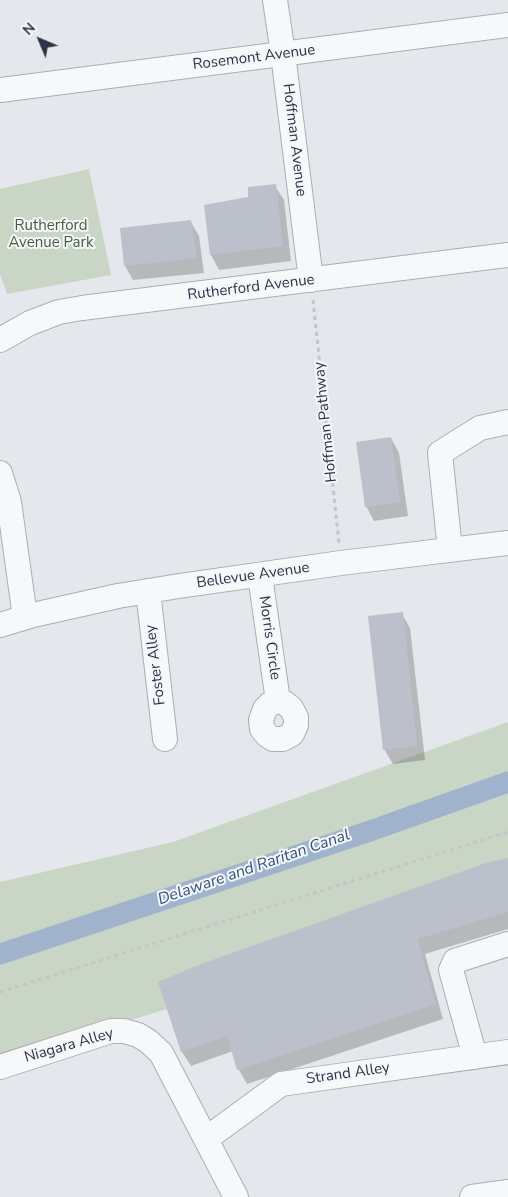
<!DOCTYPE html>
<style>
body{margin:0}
#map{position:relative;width:508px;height:1197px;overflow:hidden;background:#e4e7ec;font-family:"Nunito Sans",sans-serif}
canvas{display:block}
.north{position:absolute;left:15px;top:15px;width:50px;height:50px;-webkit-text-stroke:4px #f4f6f9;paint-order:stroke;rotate:315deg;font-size:14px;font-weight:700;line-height:20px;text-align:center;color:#2b3445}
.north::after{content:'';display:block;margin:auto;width:18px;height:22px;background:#2b3445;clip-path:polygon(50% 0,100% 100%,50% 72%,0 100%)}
</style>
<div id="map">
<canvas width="508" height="1197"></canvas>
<div class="north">N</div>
</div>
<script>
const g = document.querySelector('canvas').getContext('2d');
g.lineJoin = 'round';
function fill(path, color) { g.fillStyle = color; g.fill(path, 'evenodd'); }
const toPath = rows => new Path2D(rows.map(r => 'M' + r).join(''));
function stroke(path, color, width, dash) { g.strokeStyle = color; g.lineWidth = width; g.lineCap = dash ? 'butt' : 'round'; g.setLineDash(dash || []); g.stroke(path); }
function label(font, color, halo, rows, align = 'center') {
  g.font = font + ' "Nunito Sans",sans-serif'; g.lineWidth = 4; g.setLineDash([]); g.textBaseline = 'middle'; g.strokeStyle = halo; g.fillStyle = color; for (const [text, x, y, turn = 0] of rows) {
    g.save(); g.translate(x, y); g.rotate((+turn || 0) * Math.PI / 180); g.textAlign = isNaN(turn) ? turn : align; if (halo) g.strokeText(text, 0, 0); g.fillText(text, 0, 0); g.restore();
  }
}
const green = toPath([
 [89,169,111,275,7,294,0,274,0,189],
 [508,722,508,868,180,1005,0,1060,0,882,173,842]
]);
const shadow = toPath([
 [275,186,284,200,291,261,219,270,211,255,206,206,249,198],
 [191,222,199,236,204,273,133,280,125,266],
 [391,438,399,453,408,516,374,521,366,506],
 [402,614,410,628,425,760,393,764,384,749],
 [508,859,508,929,425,954,443,1019,247,1084,239,1070,233,1051,191,1066,182,1052,160,983]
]);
const canal = toPath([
 [0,954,370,831,508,782]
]);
const building = toPath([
 [276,184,283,246,210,255,204,205,248,197,248,187],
 [191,220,197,258,124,266,120,228],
 [391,437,400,502,365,507,356,442],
 [403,612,417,746,383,750,368,616],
 [508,858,508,912,417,939,436,1004,237,1070,227,1036,181,1052,158,982,201,964,486,863]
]);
const path = toPath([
 [313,300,339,543],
 [0,992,508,832]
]);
const minor = toPath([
 [275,0,283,54,311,280],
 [0,90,508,25],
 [0,340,30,323,59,312,82,308,508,255],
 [0,473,9,502,25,617],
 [450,550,440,453,480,428,508,422],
 [260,576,278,701],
 [148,591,165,739],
 [0,625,33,615,118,596,179,586,341,563,508,543],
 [278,701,285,703,291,708,296,717,296,725,292,734,283,739,273,739,267,735,262,729,261,720,265,709,270,704,278,701],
 [475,1057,451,970,455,961,508,944],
 [0,1067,111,1031,124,1031,138,1035,148,1041,161,1053,236,1197],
 [206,1139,281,1084,508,1052],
 [472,1197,508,1192]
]);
const streetNames = [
 ["Rosemont Avenue",254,58,-7],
 ["Hoffman Avenue",294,140,83],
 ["Rutherford Avenue",251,288,-7],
 ["Hoffman Pathway",326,422,-96],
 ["Bellevue Avenue",253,576,-8],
 ["Morris Circle",269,638,82],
 ["Foster Alley",156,665,-97],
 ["Niagara Alley",69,1046,-16],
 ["Strand Alley",348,1074,-8]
];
const parkNames = [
 ["Rutherford",51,226],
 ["Avenue Park",51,243]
];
const waterNames = [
 ["Delaware and Raritan Canal",254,868,-19]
];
fill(green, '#c9d6c5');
fill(shadow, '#0003');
stroke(canal, '#9fb4cc', 21);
fill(building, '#bbc0ca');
stroke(minor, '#a9aeb7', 26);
stroke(path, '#c2c5cb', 3, [4, 4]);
stroke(minor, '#f7f8fa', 24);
label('15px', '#2b3445', '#f4f6f9', streetNames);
label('15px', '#3f6138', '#f4f6f9', parkNames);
label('italic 16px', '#34527a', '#f4f6f9', waterNames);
</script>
